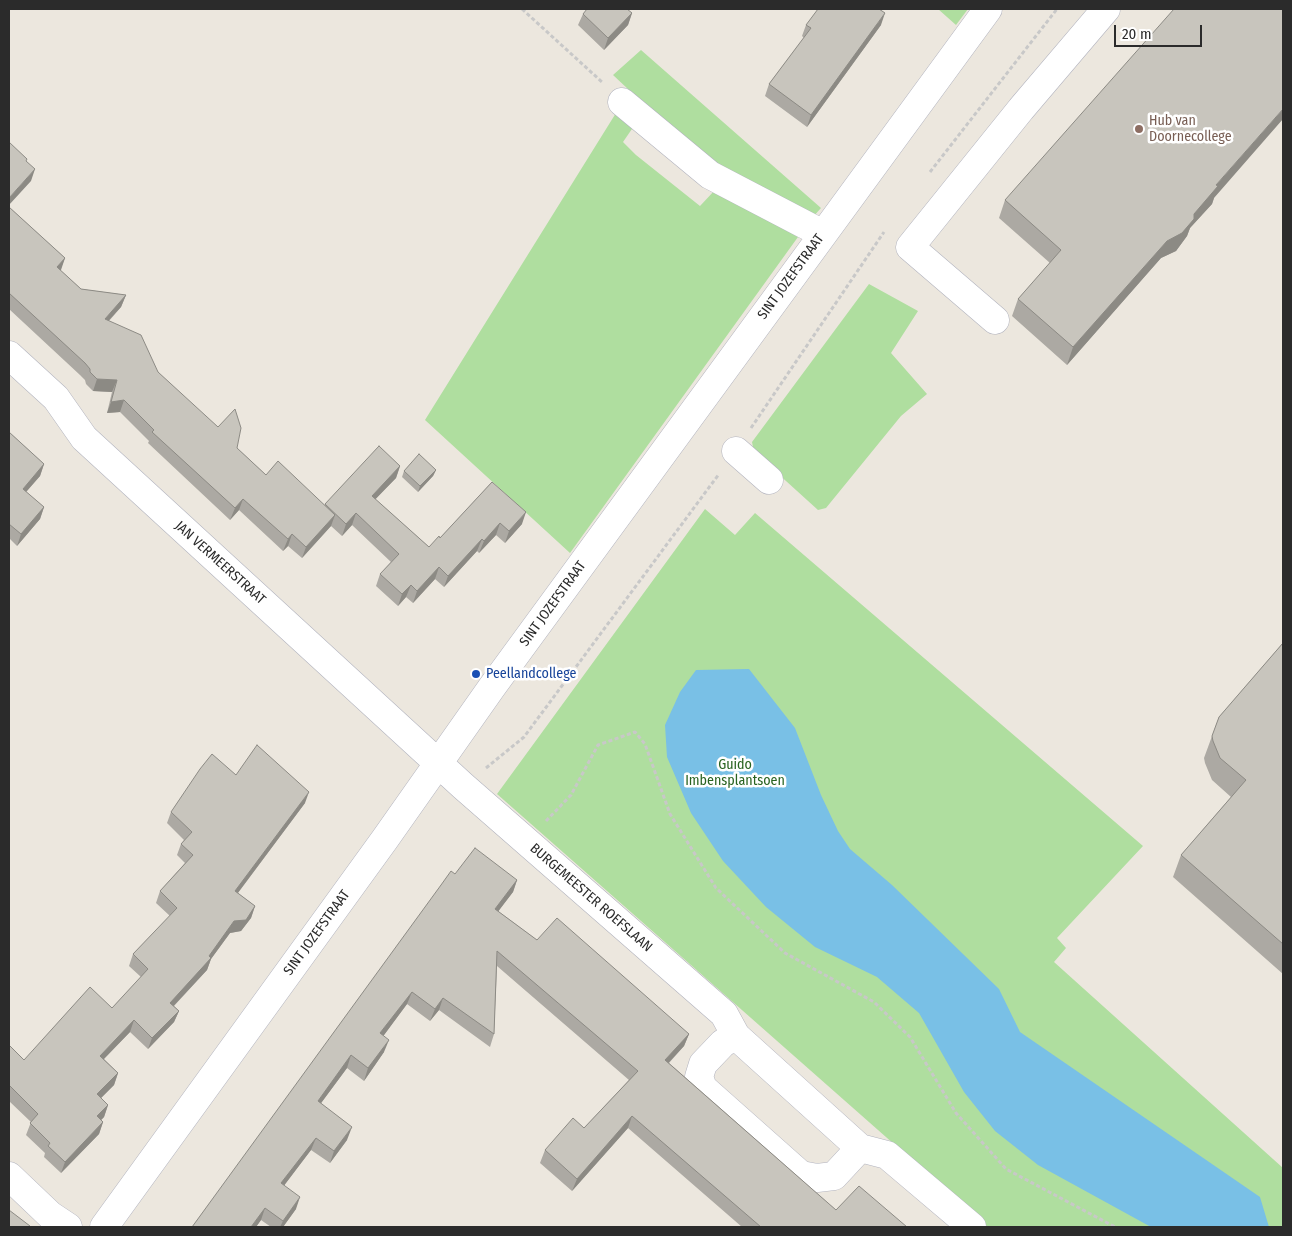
<!DOCTYPE html>
<html>
<head>
<meta charset="utf-8">
<style>
  body { margin:0 }
  #map { position:relative; width:1292px; height:1236px; overflow:hidden; background:#ece7de; font-family:"Fira Sans Condensed",sans-serif }
  canvas { display:block }
  .frame { position:absolute; inset:0; border:10px solid #2b2b2b; pointer-events:none }
  .scale { position:absolute; left:1114px; top:25px; width:88px; height:22px; box-sizing:border-box; border:2px solid #2b2b2b; border-top:0; padding-left:6px; font-size:15px; line-height:18px; white-space:nowrap; color:#2b2b2b; -webkit-text-stroke:4px #fff; paint-order:stroke }
</style>
</head>
<body>
<div id="map">
<canvas width="1292" height="1236"></canvas>
<div class="frame"></div>
<div class="scale">20 m</div>
</div>
<script>
const ctx = document.querySelector('canvas').getContext('2d');
ctx.lineJoin = 'round';
function fillPath(path, color) { ctx.fillStyle = color; ctx.fill(path, 'evenodd'); }
const toPath = rows => new Path2D(rows.map(r => 'M' + r).join(''));
function trace(path, color, width, dash) { ctx.strokeStyle = color; ctx.lineWidth = width; ctx.lineCap = dash ? 'butt' : 'round'; ctx.setLineDash(dash || []); ctx.stroke(path); }
function write(font, color, halo, rows, align = 'center') {
  ctx.font = font + ' "Fira Sans Condensed",sans-serif'; ctx.lineWidth = 5; ctx.setLineDash([]); ctx.textBaseline = 'middle'; ctx.strokeStyle = halo; ctx.fillStyle = color; for (const [text, x, y, turn = 0] of rows) {
    ctx.save(); ctx.translate(x, y); ctx.rotate((+turn || 0) * Math.PI / 180); ctx.textAlign = isNaN(turn) ? turn : align; if (halo) ctx.strokeText(text, 0, 0); ctx.fillText(text, 0, 0); ctx.restore();
  }
}
const green = toPath([
  [938,9,968,9,956,25],
  [641,50,821,208,812,218,719,170,626,95,629,90,613,75],
  [616,113,634,126,623,142,636,155,700,206,715,190,798,237,570,553,425,420],
  [869,284,918,311,891,353,927,394,901,416,826,508,818,510,754,452,752,442],
  [705,509,735,535,755,513,1143,846,1057,938,1066,948,1054,962,1283,1168,1283,1227,988,1227,497,794]
]);
const water = toPath([
  [749,669,795,728,821,795,838,831,850,849,892,885,999,989,1020,1032,1260,1197,1269,1227,1151,1227,1038,1165,995,1131,964,1092,919,1013,877,977,815,947,766,907,723,861,691,813,667,757,665,725,680,692,696,670]
]);
const path = toPath([
  [522,9,602,82],
  [930,172,1057,9],
  [751,428,884,232],
  [486,768,524,737,719,474],
  [546,821,571,795,598,745,635,732,645,744,670,814,716,888,785,953,874,1002,910,1037,956,1113,1006,1169,1115,1227]
]);
const minor = toPath([
  [622,102,710,175,823,234],
  [995,320,910,247,1021,109,1106,9],
  [9,355,56,398,84,438,463,786,724,1014,736,1036,860,1148,887,1155,972,1227],
  [736,451,769,480],
  [736,1036,723,1043,703,1064,699,1077,703,1088,801,1175,817,1178,834,1176,860,1148],
  [9,1176,50,1215,68,1227],
  [104,1227,385,839,492,687,988,9]
]);
const wall = toPath([
  [632,13,628,25,604,50,578,25,583,14],
  [806,25,881,25,807,127,765,96,769,84,804,38,802,36],
  [1214,198,1212,204,1190,228,1187,236,1176,251,1161,258,1067,365,1012,316,1018,299,1050,263,999,218,1005,200],
  [9,207,65,258,60,270,81,289,126,295,121,307,109,321,158,372,237,448,266,475,325,505,400,466,396,478,375,499,429,547,440,538,492,482,522,524,505,543,496,535,479,553,477,551,444,587,435,579,413,603,406,597,398,606,376,586,380,574,391,562,352,525,342,536,331,526,302,558,288,546,283,551,239,510,230,520,148,443,149,441,120,412,107,413,112,392,93,391,86,384,85,380,80,375,9,309],
  [9,432,44,464,40,476,26,492,44,507,40,519,17,546,9,538],
  [436,470,433,476,418,492,402,477,404,471],
  [1283,643,1283,974,1173,877,1181,855,1231,797,1212,780,1205,763,1204,758,1219,717],
  [236,775,305,803,238,893,255,906,251,918,241,931,230,933,211,959,207,970,174,1006,179,1011,174,1022,148,1049,130,1032,104,1059,118,1073,114,1085,101,1098,108,1105,104,1117,101,1120,103,1122,99,1134,61,1173,44,1157,45,1153,26,1135,31,1122,9,1101,9,1045,24,1060,112,1008,141,977,129,966,133,954,170,916,156,903,160,891,185,863,177,855,181,844,184,840,167,823,171,812],
  [455,874,517,880,513,892,498,911,537,940,689,1034,684,1046,669,1063,836,1210,907,1227,742,1227,628,1128,572,1191,540,1163,545,1150,584,1128,629,1080,497,966,494,1034,490,1047,439,1010,430,1021,407,1004,383,1036,384,1052,364,1081,347,1068,321,1103,347,1140,330,1163,311,1150,284,1185,296,1209,283,1227,271,1227,261,1220,256,1227,192,1227]
]);
const shadedWall = toPath([
  [632,13,628,25,604,50,608,38],
  [885,13,881,25,807,127,811,115],
  [1283,109,1283,119,1214,198,1212,204,1190,228,1187,236,1176,251,1161,258,1067,365,1073,347,1167,241,1194,214,1216,185],
  [35,169,31,181,9,205,9,198],
  [65,258,61,270,53,279,57,267],
  [126,295,121,307,100,330,105,319],
  [97,379,117,380,112,392,93,391],
  [124,400,120,412,107,413,111,402],
  [44,464,40,476,19,500,23,489],
  [400,466,396,478,367,508,372,496],
  [436,470,433,476,418,492,420,486],
  [243,499,239,510,230,520,235,508],
  [44,507,40,519,17,546,21,534],
  [526,512,522,524,505,543,509,531],
  [356,513,352,525,342,536,346,524],
  [335,515,331,526,302,558,306,547],
  [500,523,496,535,479,553,484,541],
  [292,534,288,546,283,551,288,539],
  [482,539,477,551,444,587,448,576],
  [439,567,435,579,413,603,417,591],
  [411,585,406,597,398,606,402,594],
  [309,792,305,803,231,902,235,891],
  [517,880,513,892,491,921,495,909],
  [255,906,251,918,241,931,230,933,211,959,207,970,166,1014,170,1003,209,956,234,921],
  [412,992,407,1004,376,1046,380,1033],
  [443,998,439,1010,430,1021,435,1009],
  [179,1011,174,1022,148,1049,152,1038],
  [134,1020,130,1032,96,1067,100,1056],
  [689,1034,684,1046,660,1072,665,1060],
  [389,1040,384,1052,364,1081,368,1068],
  [351,1055,347,1068,313,1114,318,1101],
  [118,1073,114,1085,93,1106,97,1094],
  [108,1105,104,1117,93,1128,97,1116],
  [632,1116,628,1128,572,1191,577,1179],
  [103,1122,99,1134,61,1173,65,1162],
  [352,1127,347,1140,330,1163,334,1151],
  [316,1138,311,1150,277,1195,281,1183],
  [300,1197,296,1209,283,1227,280,1227,283,1221],
  [265,1208,261,1220,256,1227,251,1227]
]);
const building = toPath([
  [587,9,627,9,632,13,608,38,583,14,587,9],
  [818,9,879,9,885,13,811,115,769,84,811,28,806,25,818,9],
  [1174,9,1283,9,1283,109,1216,185,1218,186,1194,214,1194,219,1182,233,1167,241,1073,347,1018,299,1061,250,1005,200,1174,9],
  [9,142,27,159,26,161,35,169,9,198,9,142],
  [9,207,65,258,57,267,81,289,126,295,105,319,141,335,158,372,218,427,235,409,241,428,237,448,266,475,278,461,335,515,306,547,292,534,288,539,243,499,235,508,152,432,154,430,124,400,111,402,117,380,97,379,90,372,90,369,85,363,9,293,9,207],
  [9,432,44,464,23,489,44,507,21,534,9,524,9,432],
  [379,446,400,466,372,496,429,547,439,536,440,538,492,482,526,512,509,531,500,523,484,541,482,539,448,576,439,567,417,591,411,585,402,594,380,574,399,554,356,513,346,524,325,504,379,446],
  [419,454,436,470,420,486,404,471,419,454],
  [1283,643,1283,944,1181,855,1246,780,1220,758,1213,741,1212,736,1219,717,1283,643],
  [257,745,309,792,235,891,255,906,246,920,234,921,209,956,211,958,170,1003,179,1011,152,1038,134,1020,100,1056,118,1073,97,1094,108,1105,97,1116,103,1122,65,1162,48,1146,50,1143,30,1123,38,1114,9,1085,9,1045,24,1060,90,987,112,1008,148,969,133,954,177,908,160,891,193,855,181,844,192,832,171,812,200,769,212,754,236,775,257,745],
  [475,848,517,880,495,909,537,940,557,918,689,1034,665,1060,836,1210,859,1186,907,1227,761,1227,632,1116,577,1179,545,1150,573,1118,584,1128,638,1071,497,951,494,1034,443,998,435,1009,412,992,380,1033,389,1040,368,1068,351,1055,318,1101,352,1127,334,1151,316,1138,281,1183,300,1197,283,1221,265,1208,251,1227,192,1227,441,885,451,871,455,874,475,848],
  [9,1210,30,1226,29,1227,9,1227,9,1210]
]);
const markers = [
  [1139,129,5,"#8d6e63"],
  [476,674,5,"#1a4fb4"]
];
const educationNames = [
  ["Hub van",1149,121],
  ["Doornecollege",1149,137]
];
const streetNames = [
  ["SINT JOZEFSTRAAT",791,277,-54],
  ["JAN VERMEERSTRAAT",220,563,42],
  ["SINT JOZEFSTRAAT",553,604,-54],
  ["BURGEMEESTER ROEFSLAAN",591,898,41],
  ["SINT JOZEFSTRAAT",317,933,-54]
];
const transitNames = [
  ["Peellandcollege",486,674]
];
const parkNames = [
  ["Guido",735,765],
  ["Imbensplantsoen",735,781]
];
fillPath(green, '#afde9f');
fillPath(water, '#79c0e6');
trace(minor, '#b2b3be', 29);
trace(path, '#c8c8c8', 3, [4, 2.5]);
trace(minor, '#fff', 28);
fillPath(wall, '#aca9a3');
fillPath(shadedWall, '#8c8a84');
fillPath(building, '#c8c5bd');
trace(building, '#8c8a84', 1);
for (const [x, y, r, color] of markers) { const dot = new Path2D(); dot.arc(x, y, r, 0, 2 * Math.PI); ctx.fillStyle = color; ctx.fill(dot); trace(dot, '#fff', 2); }
write('14px', '#785e54', '#fff', educationNames, 'left');
write('14px', '#2b2b2b', '#fff', streetNames);
write('14px', '#164399', '#fff', transitNames, 'left');
write('14px', '#286320', '#fff', parkNames);
</script>
</body>
</html>
